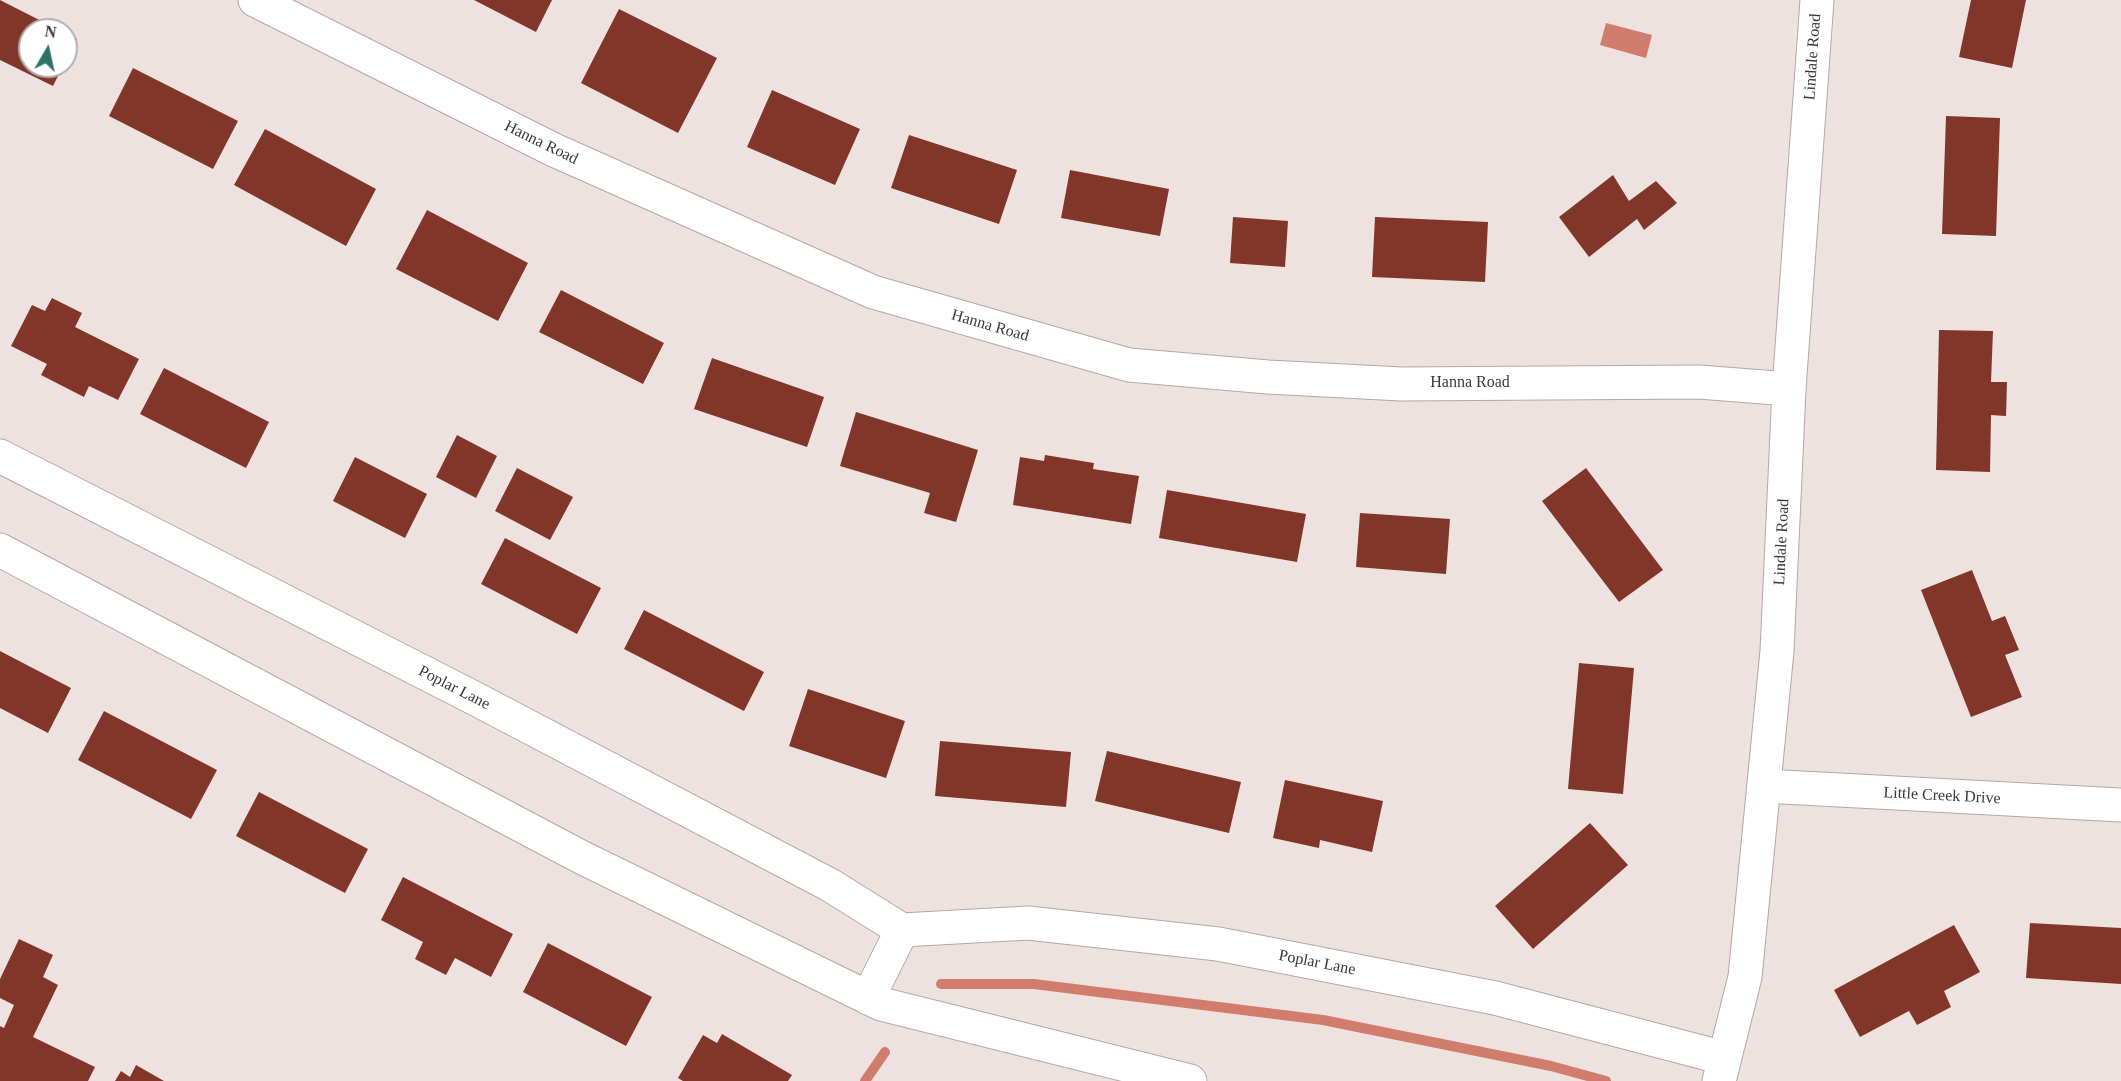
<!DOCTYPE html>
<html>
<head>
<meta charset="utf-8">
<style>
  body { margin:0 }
  #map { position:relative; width:2121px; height:1081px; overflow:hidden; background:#eee2e0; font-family:Georgia,serif }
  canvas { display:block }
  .north { position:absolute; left:18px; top:18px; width:60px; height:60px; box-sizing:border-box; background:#fff; border:2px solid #b1afaf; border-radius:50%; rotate:9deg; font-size:16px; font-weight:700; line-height:24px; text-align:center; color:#3b3736 }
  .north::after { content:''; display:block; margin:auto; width:21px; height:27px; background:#2d7368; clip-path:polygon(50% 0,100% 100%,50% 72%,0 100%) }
</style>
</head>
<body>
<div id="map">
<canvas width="2121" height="1081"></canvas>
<div class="north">N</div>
</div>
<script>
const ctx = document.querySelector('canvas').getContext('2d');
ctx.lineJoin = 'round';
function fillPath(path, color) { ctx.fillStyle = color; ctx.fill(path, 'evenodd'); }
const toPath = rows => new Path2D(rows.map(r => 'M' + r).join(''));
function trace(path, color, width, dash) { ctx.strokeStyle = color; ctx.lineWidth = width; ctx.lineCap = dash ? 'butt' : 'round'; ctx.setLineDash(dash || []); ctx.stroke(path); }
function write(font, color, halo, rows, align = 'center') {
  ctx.font = font + ' Georgia,serif'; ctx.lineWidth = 6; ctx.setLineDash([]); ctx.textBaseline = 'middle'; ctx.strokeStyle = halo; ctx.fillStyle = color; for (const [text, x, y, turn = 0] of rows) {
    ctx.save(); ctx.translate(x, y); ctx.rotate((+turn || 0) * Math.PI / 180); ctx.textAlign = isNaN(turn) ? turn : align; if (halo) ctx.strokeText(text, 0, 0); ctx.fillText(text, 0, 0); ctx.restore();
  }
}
const water = toPath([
  [1606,23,1652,35,1646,58,1600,45]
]);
const stream = toPath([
  [941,984,1034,984,1323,1020,1551,1066,1606,1081],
  [865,1081,885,1052]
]);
const building = toPath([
  [0,0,59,30,30,30,30,66,63,66,53,86,0,60],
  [474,0,552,0,536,32],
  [1971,0,2026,0,2012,68,1959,57],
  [619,9,717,58,678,133,581,83],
  [66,33,77,39,66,60],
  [133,68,238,121,213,169,109,116],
  [772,90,860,129,835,185,747,147],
  [1946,116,2000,118,1996,236,1942,234],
  [265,129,376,189,346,246,234,185],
  [909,135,1017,170,999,224,891,188],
  [1070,170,1169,189,1160,236,1061,218],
  [1613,175,1629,201,1656,181,1677,203,1644,230,1637,219,1589,257,1559,217],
  [427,210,528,263,498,321,396,269],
  [1233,217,1288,221,1285,267,1230,263],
  [1375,217,1488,222,1485,282,1372,277],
  [561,290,664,343,643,384,539,332],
  [52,298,82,313,75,327,139,359,118,400,89,386,84,397,41,375,47,364,11,346,32,305,45,311],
  [1939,330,1993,331,1991,382,2007,382,2006,416,1991,415,1990,472,1936,470],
  [712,358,824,397,807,447,694,409],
  [164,368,269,422,246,468,140,414],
  [856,412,978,450,956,522,924,513,930,493,840,466],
  [457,435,497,456,476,498,436,477],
  [1045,455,1094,463,1093,469,1139,476,1131,524,1013,505,1020,457,1044,461],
  [355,457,427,494,405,538,333,501],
  [517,468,573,497,550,540,495,511],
  [1586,468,1663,570,1619,602,1542,501],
  [1167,490,1306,514,1297,562,1159,538],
  [1360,513,1450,519,1446,574,1356,567],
  [505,538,601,588,577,634,481,584],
  [1972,570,1992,621,2005,616,2019,650,2005,655,2022,697,1971,717,1921,590],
  [644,610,764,672,744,711,624,649],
  [0,651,71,688,48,733,0,708],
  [1579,663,1634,668,1623,794,1568,789],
  [808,689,905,721,886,778,789,746],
  [104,711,217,770,191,819,78,760],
  [940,741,1071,752,1066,807,935,796],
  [1107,751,1241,782,1229,833,1095,801],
  [1285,780,1383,801,1372,852,1320,840,1319,848,1273,838],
  [259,792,368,849,345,893,236,836],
  [1590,823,1628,865,1533,949,1495,906],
  [403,877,513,934,491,977,455,958,446,975,415,959,423,942,381,920],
  [2030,923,2121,928,2121,984,2026,978],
  [1954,925,1980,972,1944,991,1951,1007,1917,1025,1909,1011,1860,1037,1834,990],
  [19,939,53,955,43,977,58,985,33,1037,95,1067,88,1081,0,1081,0,1026,4,1028,14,1005,0,998,0,979],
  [548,943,652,997,626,1046,523,992],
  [722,1034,792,1075,788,1081,683,1081,678,1078,703,1035,717,1043],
  [136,1065,164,1081,115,1081,121,1071,130,1077]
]);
const minor = toPath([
  [255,0,554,150,873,292,1129,365,1268,377,1401,384,1699,382,1789,389],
  [0,456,474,698,830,885,902,930,1028,923,1218,944,1495,998,1724,1058],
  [0,550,581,857,881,1004,1190,1081],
  [1764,786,2121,805],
  [868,998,902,930]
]);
const tertiary = toPath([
  [1719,1081,1745,977,1777,651,1789,389,1817,0]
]);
const streetNames = [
  ["Lindale Road",1813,57,-86],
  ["Hanna Road",541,143,26],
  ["Hanna Road",990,326,16],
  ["Hanna Road",1470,383],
  ["Lindale Road",1782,542,-87],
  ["Poplar Lane",454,688,27],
  ["Little Creek Drive",1942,796,3],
  ["Poplar Lane",1317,963,11]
];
fillPath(water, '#d17d6d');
trace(stream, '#d17d6d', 10);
fillPath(building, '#823629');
trace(minor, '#b3a8a6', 35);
trace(tertiary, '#b3a8a6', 35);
trace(minor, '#fff', 33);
trace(tertiary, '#fff', 33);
write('16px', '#3b3736', '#fff', streetNames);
</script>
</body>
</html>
